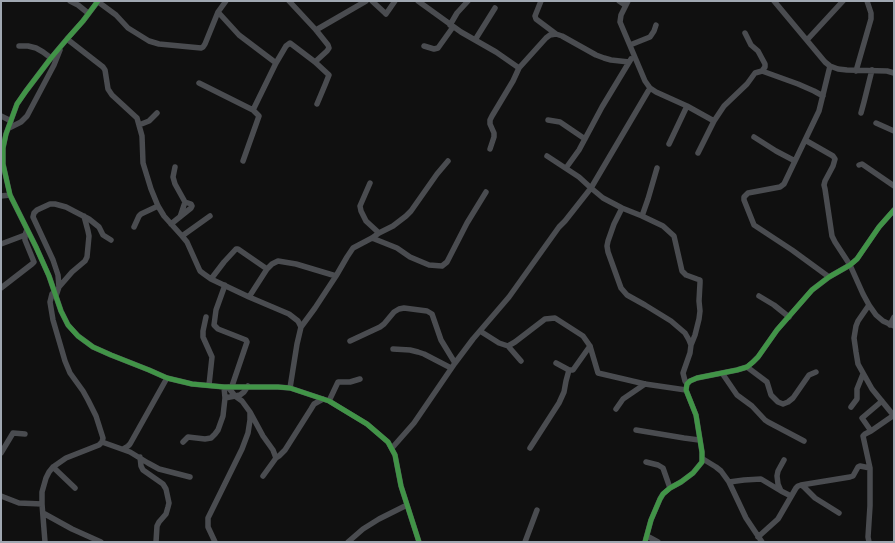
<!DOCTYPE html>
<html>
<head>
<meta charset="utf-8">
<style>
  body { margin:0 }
  #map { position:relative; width:895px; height:543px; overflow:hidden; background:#101010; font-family:Lato,sans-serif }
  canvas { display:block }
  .frame { position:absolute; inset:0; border:2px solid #a0a7b1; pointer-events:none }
</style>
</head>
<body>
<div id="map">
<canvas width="895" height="543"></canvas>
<div class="frame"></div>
</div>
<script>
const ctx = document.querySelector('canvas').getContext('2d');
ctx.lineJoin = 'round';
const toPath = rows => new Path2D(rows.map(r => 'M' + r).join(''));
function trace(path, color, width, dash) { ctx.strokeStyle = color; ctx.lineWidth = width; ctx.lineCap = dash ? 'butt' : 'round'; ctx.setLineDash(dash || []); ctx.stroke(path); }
const minor = toPath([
  [70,1,78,5,88,13],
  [97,1,116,15,128,28,149,41,159,44,201,48,203,47,205,44,218,12,226,1],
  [98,1,83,21,67,39,51,58,26,91,17,104,6,134,3,148,3,164,10,195,36,247,49,276,61,311,68,325,78,336,93,347,111,355,149,370,167,378,192,384,224,387,278,387,290,388,329,401,367,424,388,442,395,455,401,486,419,542],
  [289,1,316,30,328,45,329,48,327,51,315,62],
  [372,1,385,13,386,14,395,1],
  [418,1,461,32,496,52,519,68],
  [541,1,535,16,536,19,556,34],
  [619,1,625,5],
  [628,1,621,15,620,22,645,81,650,88,656,92,687,106,714,121],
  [774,1,825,62,830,66,838,69,847,70,887,71,894,73],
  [218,12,239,35,276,63],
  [450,25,457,13,468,1],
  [316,30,366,1],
  [745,33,751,45,758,51,765,64,765,67,762,71],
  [67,39,103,67,105,70,108,89,112,95,137,118,142,136,143,163,151,189,158,206,164,216,182,236,187,242,200,271,204,274,211,279,249,297,289,314,298,321,301,327,297,344,290,388],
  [475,40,495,8],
  [807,40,843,1],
  [630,45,650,37,654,31,656,25],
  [19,46,28,46,36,48,43,52,51,58],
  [424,46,434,49,438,48,453,27],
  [856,71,871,19,871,13,867,1],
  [199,83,253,110,259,116,243,161],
  [253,110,276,63,286,46,290,43,315,62,329,75,325,85,317,104],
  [861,113,864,102,872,70],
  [1,116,11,121],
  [548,120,560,122,585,139],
  [876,123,894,131],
  [139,125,149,121,157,113],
  [9,128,21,122,27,116,54,65,60,50],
  [754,137,776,151,795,161],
  [805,140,833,156,835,159,833,166,825,181,824,185,825,189,832,236,835,242,850,265],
  [669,144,687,106],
  [490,149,494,137,494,133,490,124,490,120,492,116,513,81,519,68,546,38,550,35,556,34,562,36,596,55,604,58,611,60,629,62],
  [698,153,714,121,724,106,747,84,755,73,762,71,798,84,814,91,823,96],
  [547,156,579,177,591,188,603,198,622,208,642,216,663,226,674,236,682,271,686,275,697,279,700,280,700,283,699,301,700,311,699,319,695,335,691,345],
  [859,165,862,164,894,186],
  [566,168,579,150,602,107,631,59],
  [370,183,360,206,361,211,366,221,379,233],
  [1,196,10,195],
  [622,208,614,224,608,241,607,246,608,252,621,288,627,295,645,305,671,321,685,333,689,340,691,345,690,353,683,373,685,381,687,384],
  [642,216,648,199,657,168],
  [180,217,185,202],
  [171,224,191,208,192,206,191,204,185,202,175,184,173,177,175,167],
  [134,227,139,216,141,214,158,206],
  [182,236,210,216],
  [372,238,397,248,410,257,429,265,442,266,447,262,467,223,486,192],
  [1,244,25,235],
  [850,265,863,294,869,305,876,315,883,321,894,326],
  [829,277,792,250,754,225,744,200,744,197,748,193,780,187,784,184,795,161,819,111,830,66],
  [211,279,224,262,236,249,238,249,267,269],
  [225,285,216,310,214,325,218,329,246,340,247,342,232,386],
  [59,287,72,272,85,261,87,257,89,236,88,231,84,216],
  [1,288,32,264,34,262,25,240,25,235,27,229],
  [56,296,59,287,58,275,53,260,33,217,34,213,37,210,50,204,55,204,66,207,89,219,99,227,103,235,111,240],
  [759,296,774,305,789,317],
  [249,297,267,269,272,264,278,261,296,264,336,276],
  [869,305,858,321,856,326,854,338,856,352,858,364,872,389,894,416],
  [206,317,203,331,203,337,212,357,209,385],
  [890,325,894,317],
  [301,327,315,308,336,276,347,257,353,248,372,238,379,233,393,226,406,216,411,211,437,174,448,161],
  [480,331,499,343,508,346,515,342,545,319,555,318,583,336,590,346,598,373,645,384,686,390],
  [350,341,380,327,384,324,394,312,399,309,404,308,427,311,432,314,441,340,455,363],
  [508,346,521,361],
  [393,349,410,350,418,352,424,354,451,368],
  [556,363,569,370,573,370,590,346],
  [747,367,767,382,771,395,778,402,783,404,788,402,793,398,809,375,816,372],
  [722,373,737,395,752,406,765,420,768,422,804,441],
  [228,387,235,396,240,395,244,392,248,386],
  [329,401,338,382,350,382,360,379],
  [851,407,857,399,857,389,863,374],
  [616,409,623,399,645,384],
  [250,412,263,436,273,450,276,458,263,476],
  [636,430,684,438,699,440],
  [871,431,862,418,882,401],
  [102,442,130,452,148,463,159,469,190,477],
  [183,442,188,437,205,439,211,438,215,434,218,430,223,416,225,398],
  [392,448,414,423,455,363,473,339,509,297,559,227,565,221,591,188,650,88],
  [530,448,559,403,564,392,566,381,569,370],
  [123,449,128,446,130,444,167,378],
  [1,453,13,433,25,434],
  [140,457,141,466,143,470,163,484,166,489,169,503,168,507,166,514,159,522,157,526,156,542],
  [276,458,279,456,285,450,311,409,314,404,323,399],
  [703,459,716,467,721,471,729,482,746,518,762,542],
  [784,460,778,471,777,476,778,484,781,491,791,496],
  [646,462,658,465,663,468,670,488],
  [53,467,75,488],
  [729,482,744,480,761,479,781,491],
  [801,485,850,477,853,476,858,467,860,466,870,468],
  [1,496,19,503,42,504],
  [43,513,72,529,101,542],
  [647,536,658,542],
  [758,537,778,519,796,488,798,486,801,485,804,487,815,498,839,513],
  [45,542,42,504,42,492,46,478,49,472,53,467,66,458,99,445,102,442,103,438,96,416,88,400,83,391,70,373,65,361,53,320,50,302,52,294,54,292],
  [215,542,208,527,208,518,242,449,248,433,250,420,250,412,242,401,235,396,225,398,224,387],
  [348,542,363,529,379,519,407,505],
  [525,542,537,510],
  [645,542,651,520,660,499,663,494,670,488,681,482,693,473,702,462,702,452,696,415,686,390,687,384,690,381,697,378,737,370,747,367,753,362,758,357,777,330,812,290,829,277,850,265,857,259,879,227,894,210],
  [869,542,868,537,870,506,870,468,863,436,865,434,871,431,894,415]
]);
const cycleway = toPath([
  [98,1,83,21,67,39,51,58,26,91,17,104,6,134,3,148,3,164,10,195,36,247,49,276,61,311,68,325,78,336,93,347,111,355,149,370,167,378,192,384,224,387,278,387,290,388,329,401,367,424,388,442,395,455,401,486,419,542],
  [645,542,651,520,660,499,663,494,670,488,681,482,693,473,702,462,702,452,696,415,686,390,687,384,690,381,697,378,737,370,747,367,753,362,758,357,777,330,812,290,829,277,850,265,857,259,879,227,894,210]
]);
trace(minor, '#4a4c50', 5.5);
trace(cycleway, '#419447', 5);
</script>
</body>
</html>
